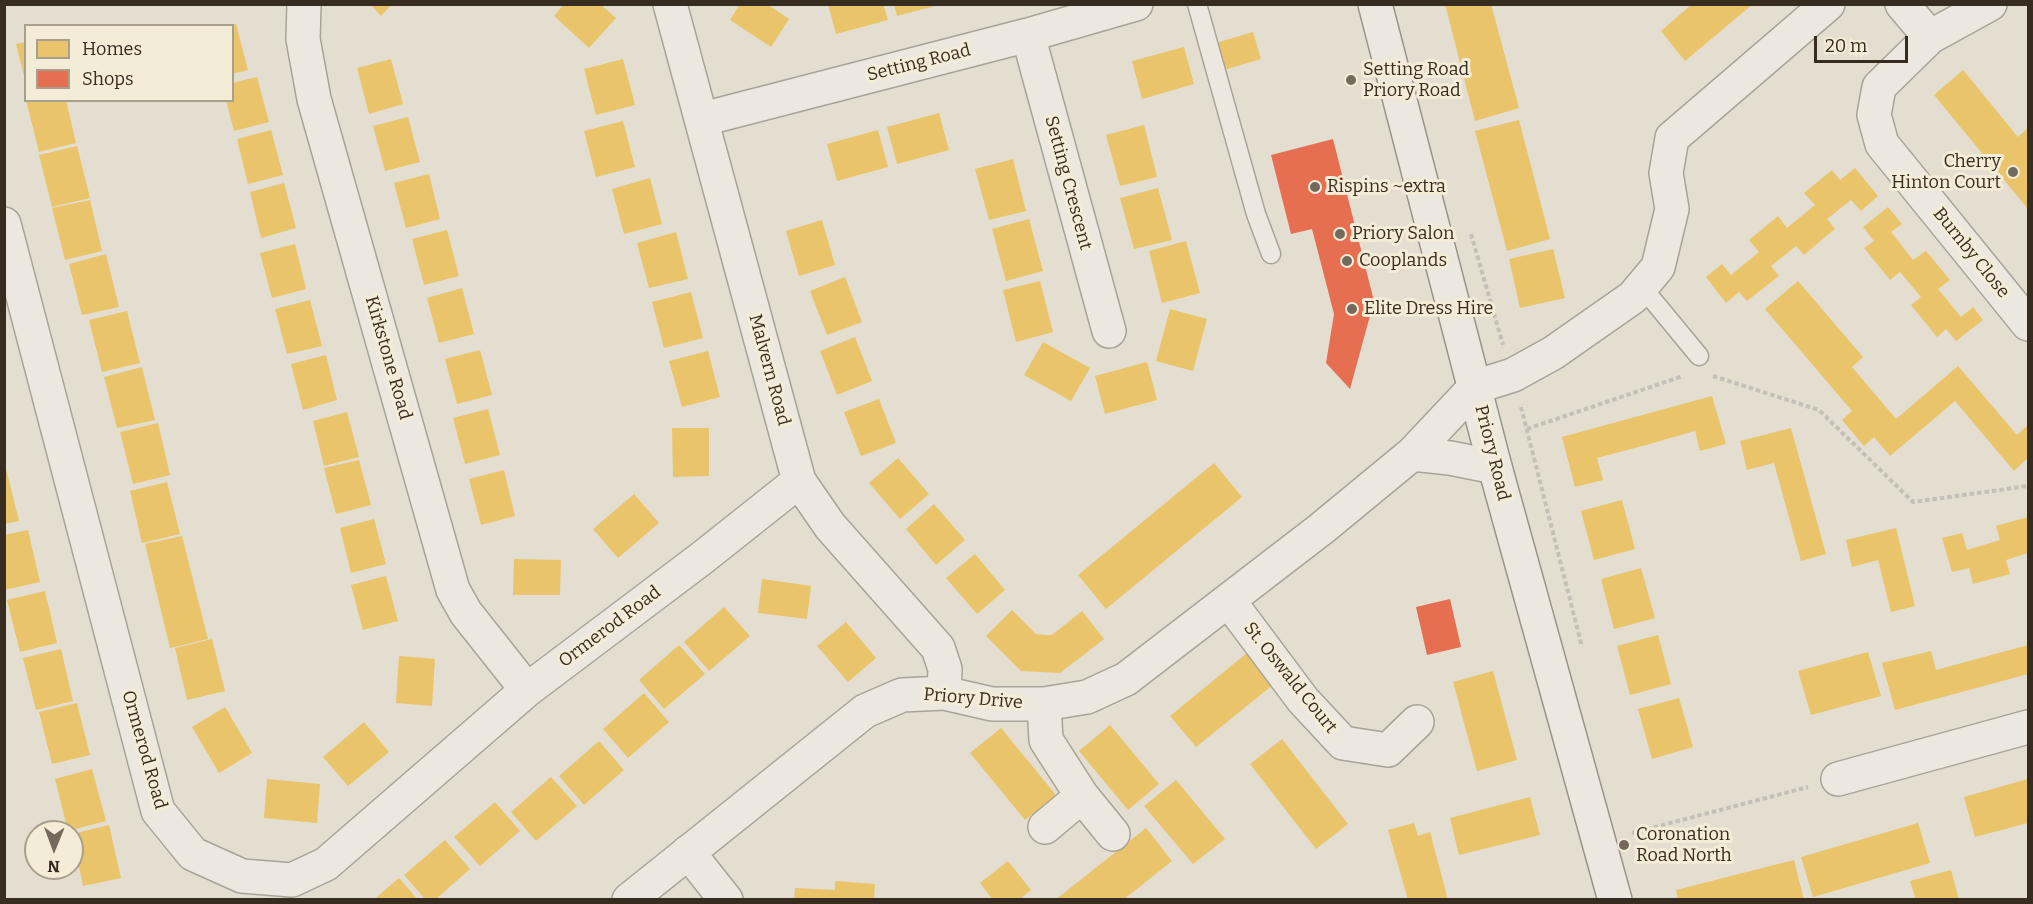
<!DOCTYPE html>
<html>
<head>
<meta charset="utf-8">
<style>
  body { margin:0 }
  #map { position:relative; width:2033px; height:904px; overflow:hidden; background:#e3decf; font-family:Bitter,serif }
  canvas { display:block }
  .frame { position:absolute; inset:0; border:6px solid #372c20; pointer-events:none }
  .legend { position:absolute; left:24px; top:24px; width:210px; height:78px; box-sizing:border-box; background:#f3ecd6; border:2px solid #a89f8d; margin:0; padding:8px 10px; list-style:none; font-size:18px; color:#372c20 }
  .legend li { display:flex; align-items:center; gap:12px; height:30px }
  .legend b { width:30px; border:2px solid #a89f8d }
  .north { position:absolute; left:24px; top:820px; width:60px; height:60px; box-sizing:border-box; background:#f3ecd6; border:2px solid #a89f8d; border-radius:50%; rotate:181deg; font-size:16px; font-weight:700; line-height:24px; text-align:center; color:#372c20 }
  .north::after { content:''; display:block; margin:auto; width:21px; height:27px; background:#736a5d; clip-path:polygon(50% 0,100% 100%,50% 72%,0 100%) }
  .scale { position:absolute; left:1814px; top:36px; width:94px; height:27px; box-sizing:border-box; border:3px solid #372c20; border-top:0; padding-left:8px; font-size:18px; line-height:21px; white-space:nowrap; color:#372c20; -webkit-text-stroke:4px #f3ecd6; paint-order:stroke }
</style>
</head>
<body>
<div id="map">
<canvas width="2033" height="904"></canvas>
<div class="frame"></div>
<ul class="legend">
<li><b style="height:16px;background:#e9c46a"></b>Homes</li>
<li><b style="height:16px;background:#e76f51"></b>Shops</li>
</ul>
<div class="north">N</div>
<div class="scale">20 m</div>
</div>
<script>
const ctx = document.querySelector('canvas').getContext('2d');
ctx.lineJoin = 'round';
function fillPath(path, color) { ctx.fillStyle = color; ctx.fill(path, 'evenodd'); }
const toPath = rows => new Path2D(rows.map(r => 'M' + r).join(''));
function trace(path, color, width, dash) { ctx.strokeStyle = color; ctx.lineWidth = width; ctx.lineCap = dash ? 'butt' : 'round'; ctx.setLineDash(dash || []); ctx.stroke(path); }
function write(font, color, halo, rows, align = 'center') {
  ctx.font = font + ' Bitter,serif'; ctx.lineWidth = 6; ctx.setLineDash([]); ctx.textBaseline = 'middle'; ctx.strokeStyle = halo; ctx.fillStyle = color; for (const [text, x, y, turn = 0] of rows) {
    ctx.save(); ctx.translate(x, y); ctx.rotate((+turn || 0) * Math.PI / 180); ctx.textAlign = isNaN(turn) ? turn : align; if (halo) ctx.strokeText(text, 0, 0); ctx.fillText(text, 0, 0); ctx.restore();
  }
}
const homes = toPath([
  [370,4,392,4,381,16],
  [564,4,600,4,616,18,589,48,554,16],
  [740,4,767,4,789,19,771,47,730,20],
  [828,4,883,4,888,20,836,34],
  [894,4,939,4,939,5,897,16],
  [1445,4,1491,4,1519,108,1475,121],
  [1692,4,1753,4,1685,61,1661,31],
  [236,24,248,70,232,74,232,25],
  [1253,32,1261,59,1224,70,1216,43],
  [26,42,26,80,25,80,16,44],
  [1184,47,1194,84,1142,99,1132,61],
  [391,59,403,104,369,114,357,68],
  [623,59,635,105,596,115,584,69],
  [1963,70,2018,137,2028,128,2028,209,1934,95],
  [257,77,269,122,234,131,226,100,232,100,232,83],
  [26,100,66,100,76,143,39,152],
  [939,113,949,150,897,164,887,127],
  [408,117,420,162,385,171,373,126],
  [1519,120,1550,239,1507,251,1475,131],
  [623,121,635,167,596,177,584,131],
  [1144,125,1157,177,1120,186,1106,135],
  [271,130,283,175,248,184,237,139],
  [878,130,888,167,837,181,827,144],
  [77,146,90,198,52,207,39,155],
  [1013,159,1026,211,989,220,975,169],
  [1855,168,1878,196,1861,211,1851,200,1827,219,1835,229,1819,242,1804,255,1796,246,1771,266,1779,276,1747,301,1739,292,1726,303,1706,277,1722,264,1731,275,1759,252,1749,240,1778,216,1787,228,1815,205,1804,193,1832,170,1840,180],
  [429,174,440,219,406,228,394,183],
  [650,178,662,224,624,234,612,189],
  [284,183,296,228,261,238,250,192],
  [1158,188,1172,240,1134,249,1120,198],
  [90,200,102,251,65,260,52,208],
  [1888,207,1902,224,1891,232,1913,260,1926,251,1936,263,1950,280,1938,289,1961,317,1973,307,1983,320,1956,341,1946,329,1937,337,1911,305,1921,297,1900,272,1890,280,1864,248,1874,241,1863,227],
  [1029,219,1043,271,1006,281,992,229],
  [822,220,835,265,799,276,786,231],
  [447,230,459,276,424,285,412,239],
  [676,232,688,279,649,288,637,243],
  [1186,241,1200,293,1162,303,1149,251],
  [295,244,306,289,272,298,260,253],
  [1553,249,1565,298,1520,308,1509,259],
  [106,254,119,307,82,315,69,264],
  [845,277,862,322,827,335,810,291],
  [1040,281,1053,332,1016,342,1003,290],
  [1798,281,1863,357,1852,367,1896,419,1958,366,2017,435,2028,425,2028,458,2014,471,1955,401,1890,456,1874,437,1864,446,1842,420,1852,411,1765,309],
  [462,288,474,334,439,343,427,298],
  [691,292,703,338,664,348,652,302],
  [310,300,322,346,287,354,275,309],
  [1170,309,1207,319,1193,371,1156,361],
  [127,311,140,363,102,372,89,320],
  [855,337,872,381,837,395,820,351],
  [1043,342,1090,368,1071,401,1024,375],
  [480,350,492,395,457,404,445,359],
  [708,351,720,397,682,407,669,361],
  [326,355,337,400,303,410,291,364],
  [1147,362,1157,400,1105,414,1095,376],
  [142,367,155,420,117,428,104,377],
  [1712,396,1726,444,1700,451,1695,431,1646,445,1597,458,1603,480,1575,487,1562,437],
  [879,399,896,443,861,456,844,412],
  [488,409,500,455,465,464,453,418],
  [347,412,359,457,324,466,313,421],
  [158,423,170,475,133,484,120,432],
  [672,428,709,428,709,476,673,477],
  [1791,428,1826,554,1801,561,1774,463,1747,470,1740,441],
  [898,458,929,494,900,519,869,483],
  [359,460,371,505,336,514,324,468],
  [1214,463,1242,497,1106,609,1078,575],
  [5,465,19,521,4,524,4,466],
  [504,470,515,516,481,525,469,479],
  [167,482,180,534,142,543,130,491],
  [634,494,659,523,618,558,593,529],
  [1622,500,1635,549,1594,560,1581,511],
  [934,504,965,540,936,565,906,529],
  [2028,517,2028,553,2006,560,2010,574,1973,584,1969,568,1952,572,1942,538,1962,533,1967,550,2000,540,1996,526],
  [374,519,386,564,351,573,340,528],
  [1896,528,1915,606,1891,612,1878,560,1852,567,1846,540],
  [28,530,40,582,4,590,4,535],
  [182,536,208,639,170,648,145,544],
  [975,554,1005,590,977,614,946,578],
  [514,559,561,560,560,595,513,595],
  [1641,568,1655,618,1614,629,1601,579],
  [386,576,398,621,363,630,351,585],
  [762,579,811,586,807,619,758,613],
  [45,591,57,643,20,652,7,600],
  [724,607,750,636,709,671,684,642],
  [1012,610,1036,634,1044,635,1052,635,1082,611,1104,639,1060,673,1021,671,986,636],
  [846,622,876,658,848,682,817,646],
  [1658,635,1671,684,1630,695,1617,646],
  [212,639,225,691,187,700,175,648],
  [679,645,705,674,664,709,639,680],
  [2028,645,2028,674,1895,710,1882,663,1931,651,1936,670],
  [1253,648,1279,680,1196,747,1170,716],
  [61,649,73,701,36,710,23,658],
  [1868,652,1881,696,1811,715,1798,671],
  [399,656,435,659,432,706,396,703],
  [1493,671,1517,760,1477,771,1453,682],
  [644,693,669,722,628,758,603,729],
  [1679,698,1693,747,1652,759,1638,709],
  [77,703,90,755,52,764,39,712],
  [225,707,252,753,219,773,192,727],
  [364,722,389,752,348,786,323,757],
  [1110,725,1159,784,1128,810,1079,751],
  [1001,728,1056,795,1025,820,970,753],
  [1282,739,1348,824,1316,849,1250,764],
  [599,741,624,770,584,805,559,776],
  [92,769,106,821,68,831,55,779],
  [551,777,577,806,536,841,511,812],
  [267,779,320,784,317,823,264,818],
  [2028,779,2028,823,1975,837,1964,797],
  [1176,780,1225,839,1193,864,1144,806],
  [1530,797,1540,835,1459,855,1450,818],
  [495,802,520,831,480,866,454,837],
  [1414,823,1418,836,1430,832,1448,900,1408,900,1388,830],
  [1918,823,1930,863,1813,897,1801,857],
  [109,825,121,878,83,886,72,834],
  [1146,828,1172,861,1123,900,1055,900],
  [445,840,470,869,435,900,426,900,404,875],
  [1794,860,1804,900,1678,900,1676,890],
  [1008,861,1031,890,1019,900,993,900,980,883],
  [1951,870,1959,900,1916,900,1910,881],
  [399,878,418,900,374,900,379,895],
  [835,881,875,884,874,900,794,900,795,888,835,890]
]);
const shops = toPath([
  [1333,139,1374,301,1350,389,1326,363,1334,314,1312,229,1291,234,1271,155],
  [1450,599,1461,647,1427,655,1416,607]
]);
const path = toPath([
  [1471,234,1503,345],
  [1713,376,1819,410,1913,502,2028,486],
  [1521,407,1582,647],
  [1527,429,1683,376],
  [1632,833,1808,787]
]);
const lane = toPath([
  [1197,4,1256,214,1271,254],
  [1642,287,1699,356]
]);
const street = toPath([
  [304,4,303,39,314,99,453,590,466,613,527,690],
  [670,4,799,481,830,526,938,648,945,669,944,693],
  [1902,4,1930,37],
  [1990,4,1930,37,1879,87,1874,115,1882,144,2028,324],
  [1028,35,1109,331],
  [703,119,1028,35,1136,4],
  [4,224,158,811,193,854,242,876,292,880,326,864,527,690,702,558,799,481],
  [1412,454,1450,458,1495,467],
  [1229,601,1303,700,1343,743,1388,750,1417,722],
  [1044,704,1046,740,1082,796,1113,834],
  [1838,779,2028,727],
  [1045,827,1082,796],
  [688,852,726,900],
  [629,900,865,711,902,695,944,693,992,704,1044,704,1087,697,1126,679,1321,529,1412,454,1475,387,1513,375,1553,353,1633,297,1658,267,1672,209,1666,173,1672,138,1828,4]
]);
const secondary = toPath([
  [1375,4,1495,467,1615,900]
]);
const markers = [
  [1351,80,6,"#736a5d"],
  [2013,172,6,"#736a5d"],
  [1315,187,6,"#736a5d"],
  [1340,234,6,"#736a5d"],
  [1347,261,6,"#736a5d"],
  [1352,309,6,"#736a5d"],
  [1624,845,6,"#736a5d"]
];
const streetNames = [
  ["Setting Road",919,63,-14],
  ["Setting Crescent",1068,183,75],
  ["Burnby Close",1971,253,51],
  ["Kirkstone Road",388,358,74],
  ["Malvern Road",769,370,75],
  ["Priory Road",1492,453,76],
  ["Ormerod Road",610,627,-37],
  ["St. Oswald Court",1290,678,51],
  ["Priory Drive",973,699,5],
  ["Ormerod Road",144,750,74]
];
const poiNames = [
  ["Setting Road",1363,70],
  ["Priory Road",1363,91],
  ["Cherry",2001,162,"right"],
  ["Hinton Court",2001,183,"right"],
  ["Rispins ~extra",1327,187],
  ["Priory Salon",1352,234],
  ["Cooplands",1359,261],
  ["Elite Dress Hire",1364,309],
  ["Coronation",1636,835],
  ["Road North",1636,856]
];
fillPath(homes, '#e9c46a');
fillPath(shops, '#e76f51');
trace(lane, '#a8a398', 21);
trace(street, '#a8a398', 36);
trace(secondary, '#989388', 36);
trace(path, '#c4bfb7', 4, [4.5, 3]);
trace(lane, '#ece8e0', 18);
trace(street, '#ece8e0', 33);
trace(secondary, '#ece8e0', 33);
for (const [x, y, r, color] of markers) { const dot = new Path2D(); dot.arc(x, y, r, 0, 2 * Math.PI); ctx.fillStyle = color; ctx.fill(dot); trace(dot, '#f3ecd6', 2); }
write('18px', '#372c20', '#f3ecd6', streetNames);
write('18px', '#372c20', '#f3ecd6', poiNames, 'left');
</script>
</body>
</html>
